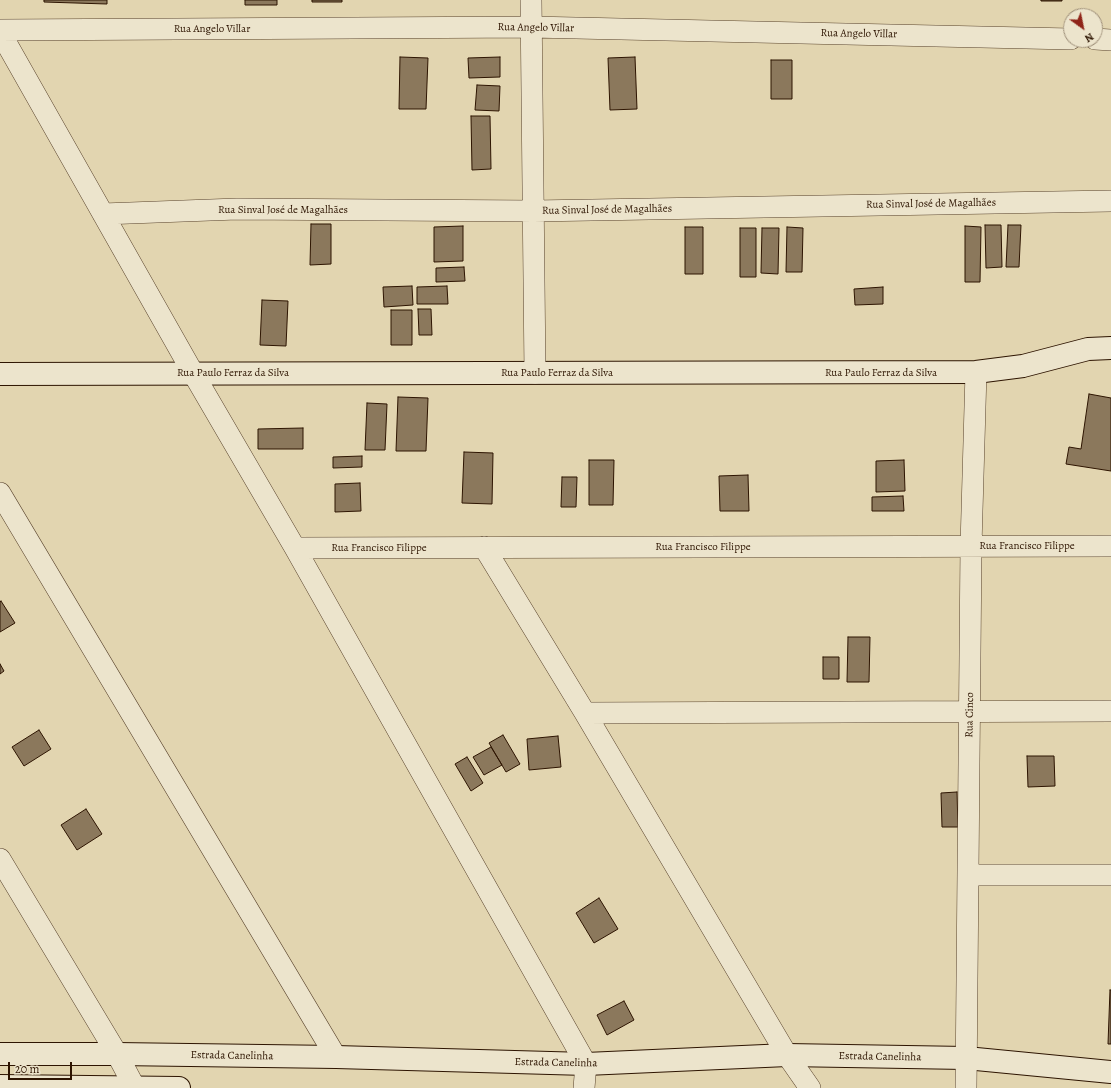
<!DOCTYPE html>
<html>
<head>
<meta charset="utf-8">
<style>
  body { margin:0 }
  #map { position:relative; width:1111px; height:1088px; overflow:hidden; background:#e2d5b0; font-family:Alegreya,serif }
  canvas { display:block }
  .north { position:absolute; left:1063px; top:8px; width:40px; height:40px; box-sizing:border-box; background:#ece4cc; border:1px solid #a0917b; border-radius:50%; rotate:147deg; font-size:11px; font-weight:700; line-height:16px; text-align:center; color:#2d1401 }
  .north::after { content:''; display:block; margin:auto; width:14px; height:18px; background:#8f2418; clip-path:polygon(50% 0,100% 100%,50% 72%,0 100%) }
  .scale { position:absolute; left:8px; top:1062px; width:64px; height:18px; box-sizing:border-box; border:2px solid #2d1401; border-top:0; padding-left:5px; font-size:12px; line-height:14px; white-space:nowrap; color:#2d1401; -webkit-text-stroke:3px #ece4cc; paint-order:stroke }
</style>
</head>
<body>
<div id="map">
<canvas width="1111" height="1088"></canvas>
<div class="north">N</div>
<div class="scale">20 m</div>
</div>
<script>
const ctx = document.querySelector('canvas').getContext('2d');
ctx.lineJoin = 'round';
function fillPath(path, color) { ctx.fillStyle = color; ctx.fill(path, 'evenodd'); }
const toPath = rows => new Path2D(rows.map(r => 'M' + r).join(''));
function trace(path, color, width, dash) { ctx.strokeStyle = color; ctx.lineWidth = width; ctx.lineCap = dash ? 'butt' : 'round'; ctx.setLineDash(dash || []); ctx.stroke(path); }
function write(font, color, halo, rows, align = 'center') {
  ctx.font = font + ' Alegreya,serif'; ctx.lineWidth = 3; ctx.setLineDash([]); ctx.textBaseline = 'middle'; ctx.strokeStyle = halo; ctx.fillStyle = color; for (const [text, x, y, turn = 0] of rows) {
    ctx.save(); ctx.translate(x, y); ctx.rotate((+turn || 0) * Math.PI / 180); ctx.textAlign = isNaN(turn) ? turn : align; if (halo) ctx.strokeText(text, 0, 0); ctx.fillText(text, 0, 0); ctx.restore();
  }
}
const building = toPath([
  [44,0,107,0,107,4,44,2,44,0],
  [245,0,277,0,277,5,245,5,245,0],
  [312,0,342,0,342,2,312,2,312,0],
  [1041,0,1062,0,1062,1,1041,1,1041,0],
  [400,57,428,58,426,109,399,109,400,57],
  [500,57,500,77,469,78,468,58,500,57],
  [635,57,637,109,610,110,608,58,635,57],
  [771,60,792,60,792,99,771,99,771,60],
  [477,85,500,86,499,111,475,110,477,85],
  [471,116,490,116,491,169,472,170,471,116],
  [311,224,331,224,331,264,310,265,311,224],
  [985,225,1001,225,1002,267,986,268,985,225],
  [1008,225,1021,225,1019,267,1006,267,1008,225],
  [463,226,463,261,434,262,434,227,463,226],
  [965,226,981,227,980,282,965,282,965,226],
  [685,227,703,227,703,274,685,274,685,227],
  [787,227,803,228,802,272,786,272,787,227],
  [740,228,756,228,756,277,740,277,740,228],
  [762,228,779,228,778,274,761,273,762,228],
  [464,267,465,281,436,282,436,268,464,267],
  [412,286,413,305,384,307,383,287,412,286],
  [447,286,448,304,417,304,417,287,447,286],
  [883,287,883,304,855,305,854,289,883,287],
  [262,300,288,301,286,346,260,345,262,300],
  [418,309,431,309,432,335,419,335,418,309],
  [391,310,412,310,412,345,391,345,391,310],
  [1089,394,1111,398,1111,471,1066,464,1069,447,1081,449,1089,394],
  [398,397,428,398,426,451,396,451,398,397],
  [367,403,387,404,385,450,365,450,367,403],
  [303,428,303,449,258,449,258,429,303,428],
  [464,452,493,453,492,504,462,503,464,452],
  [362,456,362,467,333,468,333,457,362,456],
  [589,460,614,460,613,505,589,505,589,460],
  [904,460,905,491,876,492,876,461,904,460],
  [748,475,749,511,720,511,719,476,748,475],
  [562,477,577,477,576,507,561,507,562,477],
  [360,483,361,511,335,512,335,484,360,483],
  [903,496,904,511,872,511,872,497,903,496],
  [1,601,15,623,0,632,0,602,1,601],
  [848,637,870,637,869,682,847,682,848,637],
  [823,657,839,657,839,679,823,679,823,657],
  [0,664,4,671,0,674,0,664],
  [39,730,51,749,24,766,12,747,39,730],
  [503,735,520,764,506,772,489,743,503,735],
  [558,736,561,767,529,770,527,739,558,736],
  [491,747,502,765,484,775,473,757,491,747],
  [1027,756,1054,756,1055,786,1028,787,1027,756],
  [467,757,483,783,471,791,455,764,467,757],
  [957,792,958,827,942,827,941,793,957,792],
  [86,809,102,834,77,850,61,825,86,809],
  [599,898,618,929,594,943,576,913,599,898],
  [1110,990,1111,990,1111,1044,1108,1044,1110,990],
  [624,1001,634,1020,607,1035,597,1015,624,1001]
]);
const street = toPath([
  [531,0,535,373],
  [0,30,531,27,1071,39],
  [0,32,193,373,295,548,586,1064,584,1088],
  [1095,39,1111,40],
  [103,214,237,209,534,211,1111,201],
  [0,493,336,1057],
  [484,547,585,713,787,1055,810,1088],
  [295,548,1111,546],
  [585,713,1111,711],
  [0,859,117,1054,135,1088],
  [968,875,1111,875],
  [966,1088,971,546,976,372]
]);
const secondary = toPath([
  [0,374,976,372,1023,366,1088,349,1111,348],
  [0,1054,117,1054,336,1057,586,1064,787,1055,966,1058,1111,1072],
  [0,1086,179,1088]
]);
const streetNames = [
  ["Rua Angelo Villar",536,28,1],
  ["Rua Angelo Villar",212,29],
  ["Rua Angelo Villar",859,34,1],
  ["Rua Sinval José de Magalhães",931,204,-1],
  ["Rua Sinval José de Magalhães",283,210],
  ["Rua Sinval José de Magalhães",607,210,-1],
  ["Rua Paulo Ferraz da Silva",233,373],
  ["Rua Paulo Ferraz da Silva",557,373],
  ["Rua Paulo Ferraz da Silva",881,373],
  ["Rua Francisco Filippe",1027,546],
  ["Rua Francisco Filippe",703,547],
  ["Rua Francisco Filippe",379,548],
  ["Rua Cinco",970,715,-89],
  ["Estrada Canelinha",232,1056,1],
  ["Estrada Canelinha",880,1057,1],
  ["Estrada Canelinha",556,1063,1]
];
fillPath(building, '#8b785c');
trace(building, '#2d1401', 1);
trace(street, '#5a442d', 22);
trace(secondary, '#2d1401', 24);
trace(street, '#ece4cc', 21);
trace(secondary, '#ece4cc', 22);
write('11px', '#2d1401', '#ece4cc', streetNames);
</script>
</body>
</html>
